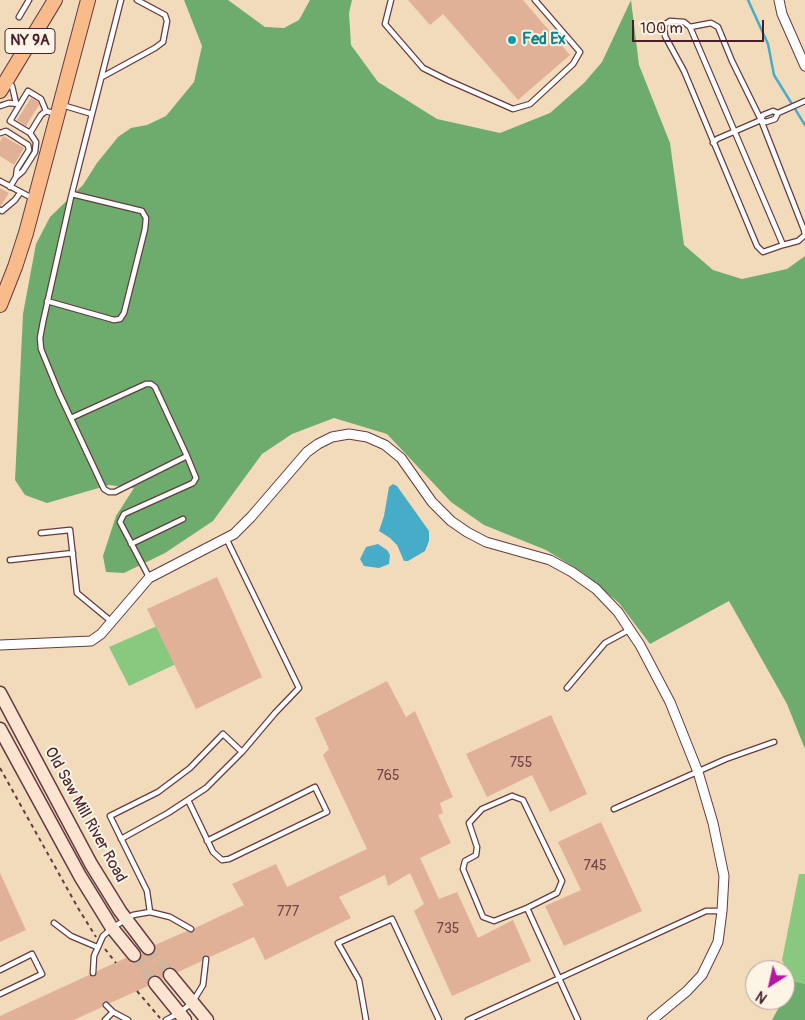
<!DOCTYPE html>
<html>
<head>
<meta charset="utf-8">
<style>
  body { margin:0 }
  #map { position:relative; width:805px; height:1020px; overflow:hidden; background:#f1dbbb; font-family:Pangolin,sans-serif }
  canvas { display:block }
  .north { position:absolute; left:745px; top:960px; width:50px; height:50px; box-sizing:border-box; background:#fcf5e5; border:1px solid #b59f9b; border-radius:50%; rotate:215deg; font-size:14px; font-weight:700; line-height:20px; text-align:center; color:#4a1f2b }
  .north::after { content:''; display:block; margin:auto; width:18px; height:22px; background:#b5179e; clip-path:polygon(50% 0,100% 100%,50% 72%,0 100%) }
  .scale { position:absolute; left:632px; top:20px; width:132px; height:22px; box-sizing:border-box; border:2px solid #4a1f2b; border-top:0; padding-left:6px; font-size:15px; line-height:18px; white-space:nowrap; color:#4a1f2b; -webkit-text-stroke:4px #fcf5e5; paint-order:stroke }
</style>
</head>
<body>
<div id="map">
<canvas width="805" height="1020"></canvas>
<div class="north">N</div>
<div class="scale">100 m</div>
</div>
<script>
const ctx = document.querySelector('canvas').getContext('2d');
ctx.lineJoin = 'round';
function fillPath(path, color) { ctx.fillStyle = color; ctx.fill(path, 'evenodd'); }
const toPath = rows => new Path2D(rows.map(r => 'M' + r).join(''));
function trace(path, color, width, dash) { ctx.strokeStyle = color; ctx.lineWidth = width; ctx.lineCap = dash ? 'butt' : 'round'; ctx.setLineDash(dash || []); ctx.stroke(path); }
function write(font, color, halo, rows, align = 'center') {
  ctx.font = font + ' Pangolin,sans-serif'; ctx.lineWidth = 4; ctx.setLineDash([]); ctx.textBaseline = 'middle'; ctx.strokeStyle = halo; ctx.fillStyle = color; for (const [text, x, y, turn = 0] of rows) {
    ctx.save(); ctx.translate(x, y); ctx.rotate((+turn || 0) * Math.PI / 180); ctx.textAlign = isNaN(turn) ? turn : align; if (halo) ctx.strokeText(text, 0, 0); ctx.fillText(text, 0, 0); ctx.restore();
  }
}
const green = toPath([
  [157,626,176,664,129,686,109,647],
  [799,874,805,874,805,984,793,981,782,960]
]);
const forest = toPath([
  [184,0,228,0,265,27,284,28,299,20,310,0,352,0,349,13,351,45,378,82,437,119,500,133,550,113,584,83,602,62,631,0,639,65,670,143,684,245,713,270,742,279,787,269,805,256,805,749,787,704,729,601,650,644,619,603,582,572,546,550,484,525,451,502,387,434,334,418,292,434,262,454,213,521,165,553,124,573,106,572,103,556,116,516,134,488,109,485,47,503,25,495,15,480,23,314,36,244,50,217,83,185,97,163,118,137,131,128,147,125,166,116,194,82,202,46],
  [793,981,805,984,805,1020,772,1020,783,1000,785,1000,785,996]
]);
const water = toPath([
  [393,484,397,486,429,531,429,541,425,551,408,561,404,561,397,545,390,538,379,531,384,516,389,487],
  [378,544,387,550,390,555,389,564,379,568,364,566,360,559,366,547]
]);
const stream = toPath([
  [748,0,768,44,774,75,805,125]
]);
const building = toPath([
  [408,0,523,0,570,55,518,100,443,14,430,25],
  [31,98,38,102,39,105,26,126,17,120],
  [3,136,24,148,14,165,0,156,0,142],
  [0,188,9,193,1,206,0,206],
  [217,577,262,677,196,709,147,609],
  [387,681,406,717,415,711,453,797,440,803,443,813,438,815,451,843,420,858,439,899,457,892,478,938,513,920,531,961,452,996,414,911,424,904,410,873,388,886,385,875,339,897,351,918,265,960,254,937,210,957,207,955,204,956,202,961,178,972,172,967,165,968,162,973,163,979,157,975,150,976,147,981,148,986,110,1003,104,1001,102,1004,102,1007,74,1020,0,1020,0,1016,89,975,94,977,97,971,126,958,132,963,139,962,142,957,142,953,149,956,153,954,156,951,155,945,187,931,193,933,195,928,244,905,232,884,276,864,287,887,367,849,323,755,329,749,315,718],
  [551,715,587,794,550,812,532,775,487,797,466,754],
  [601,822,642,911,564,946,545,906,581,890,558,842],
  [0,873,26,930,0,942]
]);
const secondaryTunnel = toPath([
  [148,948,170,975],
  [134,955,155,983]
]);
const path = toPath([
  [0,768,78,908,96,937],
  [105,949,116,963],
  [137,991,160,1018]
]);
const lane = toPath([
  [391,0,385,24,423,68,447,80,513,109,530,104,573,64,580,52,535,0],
  [19,17,29,0],
  [690,27,684,22,670,21,664,25,665,36,684,71,757,246,763,252,783,245,690,27,711,23,718,27,732,61,761,120,804,230,805,235,798,241,783,245],
  [102,77,155,48,163,42,167,21,165,15,137,0],
  [7,82,12,86,16,103],
  [62,105,92,114,71,197,43,322,40,338,41,349,59,393,104,489,109,492,115,492,187,456,155,387,151,384,146,384,71,418],
  [0,106,9,103,18,104],
  [778,113,775,119,766,122,761,120,763,115,773,111,778,113,805,101],
  [92,114,121,0],
  [0,133,6,131,28,145,29,150,17,169,16,177],
  [30,133,41,115,46,111,56,114],
  [713,143,717,139,761,120],
  [0,181,34,199],
  [10,187,16,177,23,171,35,152,36,142,30,133,10,121,28,91,41,99,46,111],
  [0,210,2,211,15,200,20,193],
  [47,301,114,320,120,319,124,313,145,229,146,218,142,211,72,194],
  [41,533,70,530,77,593,112,622],
  [131,544,183,519],
  [10,560,73,553],
  [149,577,120,522,124,514,193,483,196,478,187,456],
  [567,688,605,643,629,630],
  [512,796,523,800,562,881,557,893,527,908,494,921,483,917,463,869,465,861,476,855,477,847,469,823,482,809,512,796],
  [188,800,213,852,222,860,229,859,327,812,315,787,207,841],
  [614,809,726,759,774,742],
  [121,839,168,813,206,788,242,752,275,713,299,688,226,538],
  [527,908,578,1020],
  [150,912,147,891,110,816,158,792,190,768,223,734,242,752],
  [54,923,71,936,97,947],
  [0,970,32,954,42,974,0,994],
  [93,973,94,956,103,936,112,928,133,915,150,912,170,917,191,929],
  [106,1005,113,1012,128,1020],
  [105,1020,113,1012],
  [166,1020,179,1013,192,1003,203,985,206,959],
  [366,1020,359,980,338,943,392,919,439,1020],
  [468,1020,706,911,722,911]
]);
const street = toPath([
  [779,0,782,14,805,66],
  [0,645,91,641,101,634,149,578,234,534,251,517,307,452,318,444,332,437,349,434,367,437,385,445,401,458,432,502,451,521,467,532,486,542,550,560,572,572,596,589,618,612,640,645,670,702,698,772,713,823,724,876,722,911,718,942,702,975,687,991,652,1020]
]);
const secondary = toPath([
  [0,693,91,864,120,911,148,948],
  [0,729,80,876,112,928,134,955],
  [170,975,207,1020],
  [155,983,185,1020]
]);
const primary = toPath([
  [0,91,55,0],
  [0,305,15,267,26,233,88,0]
]);
const markers = [
  [512,40,5,"#0f9aa8"]
];
const numberNames = [
  ["755",521,763],
  ["765",388,776],
  ["745",595,866],
  ["777",288,912],
  ["735",448,929]
];
const shields = [
  [30,41,50]
];
const shieldNames = [
  ["NY 9A",30,41]
];
const cultureNames = [
  ["Fed Ex",522,40]
];
const streetNames = [
  ["Old Saw Mill River Road",85,815,61]
];
fillPath(green, '#88c87f');
fillPath(forest, '#6eac6e');
fillPath(water, '#47acc7');
trace(stream, '#47acc7', 2.5);
fillPath(building, '#e1b197');
trace(secondaryTunnel, '#d0b59e', 12, [12, 6]);
trace(lane, '#633b41', 7);
trace(street, '#633b41', 11);
trace(secondary, '#633b41', 15);
trace(primary, '#633b41', 16);
trace(path, '#633b41', 2, [4, 4]);
trace(lane, '#fff', 4.5);
trace(street, '#fff', 9);
trace(secondary, '#fde4d1', 12);
trace(primary, '#fabb8b', 14);
for (const [x, y, r, color] of markers) { const dot = new Path2D(); dot.arc(x, y, r, 0, 2 * Math.PI); ctx.fillStyle = color; ctx.fill(dot); trace(dot, '#fcf5e5', 2); }
write('14px', '#704446', null, numberNames);
for (const [x, y, w] of shields) { const box = new Path2D(); box.roundRect(x - w / 2, y - 12.5, w, 25, 4); ctx.fillStyle = '#fcf5e5'; ctx.fill(box); trace(box, '#4a1f2b', 1); }
write('bold 15px', '#4a1f2b', null, shieldNames);
write('bold 16px', '#0d838f', '#fcf5e5', cultureNames, 'left');
write('16px', '#4a1f2b', '#fcf5e5', streetNames);
</script>
</body>
</html>
